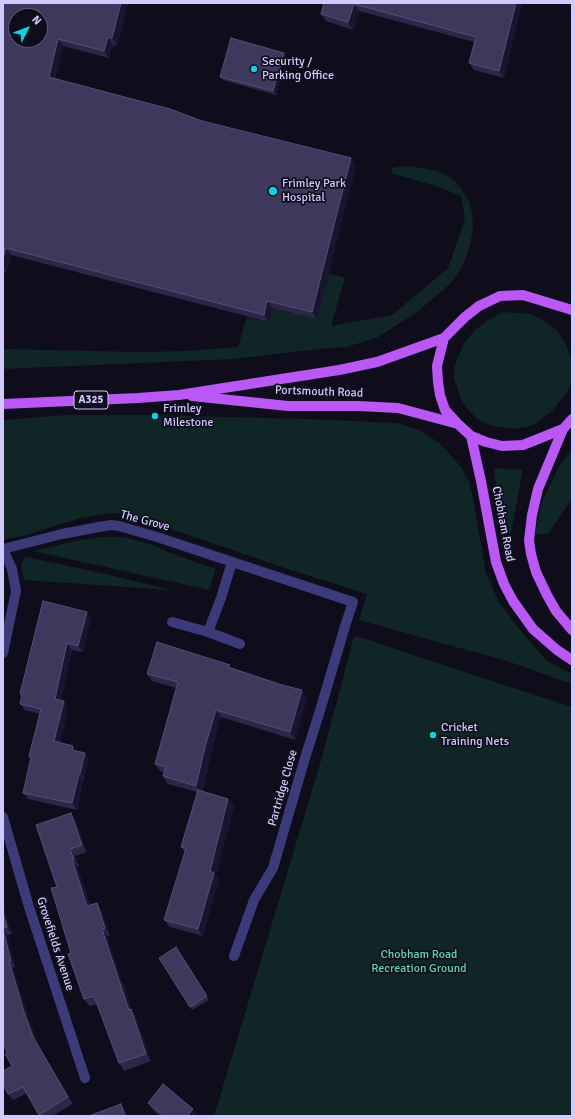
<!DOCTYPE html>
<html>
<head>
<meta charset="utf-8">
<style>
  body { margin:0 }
  #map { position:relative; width:575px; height:1119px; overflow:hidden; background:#0f0c1c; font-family:Signika,sans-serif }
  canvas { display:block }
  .frame { position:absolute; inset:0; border:4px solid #d0cafc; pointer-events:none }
  .north { position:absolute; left:8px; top:8px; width:40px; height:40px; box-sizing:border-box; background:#0f0c1c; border:1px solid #5c5876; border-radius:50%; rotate:48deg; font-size:11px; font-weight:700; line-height:16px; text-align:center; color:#d0cafc }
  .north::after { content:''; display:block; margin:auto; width:14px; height:18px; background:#0dd2e5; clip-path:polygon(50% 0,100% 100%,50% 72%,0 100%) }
</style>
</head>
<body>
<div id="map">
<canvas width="575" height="1119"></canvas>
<div class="frame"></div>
<div class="north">N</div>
</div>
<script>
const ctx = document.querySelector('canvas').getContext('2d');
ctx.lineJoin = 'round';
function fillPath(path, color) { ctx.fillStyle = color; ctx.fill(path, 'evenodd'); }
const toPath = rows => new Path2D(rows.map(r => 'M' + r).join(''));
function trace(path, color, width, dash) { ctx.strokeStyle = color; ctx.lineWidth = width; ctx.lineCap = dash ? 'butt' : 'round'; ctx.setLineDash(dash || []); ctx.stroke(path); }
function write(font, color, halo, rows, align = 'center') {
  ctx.font = font + ' Signika,sans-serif'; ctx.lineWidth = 3.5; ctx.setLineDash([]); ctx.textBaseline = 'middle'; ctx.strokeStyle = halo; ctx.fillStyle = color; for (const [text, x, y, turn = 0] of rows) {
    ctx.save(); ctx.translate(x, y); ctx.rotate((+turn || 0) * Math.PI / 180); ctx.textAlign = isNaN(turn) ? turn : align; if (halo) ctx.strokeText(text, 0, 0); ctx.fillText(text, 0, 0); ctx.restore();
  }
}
const green = toPath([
  [411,166,437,171,451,178,459,185,469,202,472,214,473,228,470,245,464,263,456,276,449,285,416,313,378,337,347,347,319,349,234,359,3,369,3,349,139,352,187,351,238,347,247,317,269,322,272,308,317,319,329,273,345,278,331,326,392,315,448,268,465,219,461,196,439,187,391,173,392,168,397,167],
  [503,312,531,314,542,320,556,329,566,344,571,360,572,369,571,383,566,394,552,411,535,424,527,427,514,429,492,426,477,419,467,408,461,399,454,378,454,370,456,362,464,343,475,330,488,320],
  [66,415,152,415,307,419,397,423,417,429,427,435,438,442,449,453,461,467,469,482,473,498,486,573,499,602,516,625,536,649,547,661,572,674,572,684,510,662,359,620,367,594,291,570,156,524,122,514,113,513,104,514,81,518,26,535,3,540,3,420],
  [572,450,572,499,548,534,535,534,540,508,545,496,558,468],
  [499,468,511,470,523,469,511,533,503,532,494,470],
  [99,537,124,537,135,540,156,546,170,553,216,569,209,590,33,551,75,541],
  [26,557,101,573,170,590,24,580,21,566,23,560],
  [354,636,373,641,416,656,572,707,572,1116,214,1116,322,757]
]);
const minor = toPath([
  [3,549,62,534,99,527,111,525,119,526,157,537,353,602,346,623,319,714,305,758,273,868,254,900,234,956],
  [172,622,208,632,240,644],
  [208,632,221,598,232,562],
  [3,653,16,591,12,569,3,549],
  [3,817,29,907,85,1078]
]);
const major = toPath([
  [572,310,523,295,500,296,479,306,465,317,444,338,437,366,438,382,440,395,445,410,458,424,471,436,486,442,502,446,523,445,563,429,572,419],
  [192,396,288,406,358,406,398,408,458,424],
  [3,404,138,398,179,395,339,370,377,362,444,338],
  [563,429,538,489,532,515,529,540,531,554,536,572,547,595,556,611,572,630],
  [471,436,481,481,496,562,504,584,513,601,533,629,557,650,572,660]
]);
const wall = toPath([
  [3,3,128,3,117,46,113,45,109,58,63,46,55,79,202,121,351,158,356,165,317,319,272,308,269,322,11,255,6,272,3,272],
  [324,3,522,3,504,78,474,70,469,63,474,42,359,11,353,30,326,21,321,14],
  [284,53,286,57,276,95,223,80,220,77],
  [43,601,91,619,83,652,72,650,61,700,68,707,60,743,76,751,85,753,89,760,84,780,83,780,77,810,28,799,23,793,31,759,29,756,40,714,25,710,20,704,22,697,20,694],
  [233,669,307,698,295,740,221,717,211,754,202,792,228,799,234,806,216,875,219,880,203,936,170,927,164,920,185,853,181,847,197,792,168,784,163,776,164,772,160,771,155,764,176,688,152,681,147,674],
  [76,821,87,852,75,856,79,866,77,867,90,905,97,903,102,911,110,935,107,936,122,982,124,984,132,1011,136,1017,151,1061,124,1071,119,1063,97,1004,89,1006,84,999,71,953,57,887],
  [3,904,12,934,7,935,15,967,13,968,29,1019,38,1044,73,1104,52,1116,40,1116,27,1093,13,1100,8,1094,12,1066,3,1042],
  [176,947,209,1000,192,1010,190,1007],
  [148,1103,198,1116,160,1116,153,1110]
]);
const shadedWall = toPath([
  [121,3,128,3,117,46,112,38],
  [516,3,522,3,504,78,499,71],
  [354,4,359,11,353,30,348,22],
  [108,37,113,45,109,58,104,51],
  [58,39,63,46,54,85,49,77],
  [284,53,286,57,276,95,273,91],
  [351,158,356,165,317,319,312,312],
  [6,248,11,255,6,272,3,268,3,258],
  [267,301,272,308,269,322,264,315],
  [87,612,91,619,83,652,78,646],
  [67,643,72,650,60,705,55,699],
  [302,690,307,698,295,740,290,732],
  [64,701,68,707,59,748,54,741],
  [216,710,221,717,211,754,201,793,196,786,205,747],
  [73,746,77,752,72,750],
  [85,753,89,760,84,780,80,774],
  [79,774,83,780,77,810,72,803],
  [228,799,234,806,216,875,219,880,203,936,198,929,210,871],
  [71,813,76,821,87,852,82,845],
  [70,849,75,856,79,866,74,859],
  [72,859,77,867,92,913,87,906],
  [97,903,102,911,110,935,105,928],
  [3,904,12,934,7,927,3,913],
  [3,929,7,935,15,967,11,961],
  [102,929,107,936,122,982,124,984,132,1011,136,1017,151,1061,146,1054,129,1010],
  [9,961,13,968,29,1019,38,1044,73,1104,68,1097,33,1037,24,1012],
  [121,1104,126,1111,128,1116,125,1116],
  [193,1109,198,1116,187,1116]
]);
const building = toPath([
  [3,3,121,3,112,38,108,37,104,51,58,39,49,77,170,109,202,121,351,158,312,312,267,301,264,315,6,248,3,258,3,3],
  [16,16,40,16,40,40,16,40,16,16],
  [324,3,516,3,499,71,469,63,476,37,354,4,348,22,321,14,324,3],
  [231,38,284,53,273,91,220,77,231,38],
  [43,601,87,612,78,646,67,643,55,699,64,701,54,741,73,746,72,750,85,753,80,774,79,774,72,803,23,793,31,757,29,756,41,709,20,704,22,695,20,694,43,601],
  [157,642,230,665,228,667,282,685,302,690,290,732,216,710,205,747,196,786,163,776,166,767,155,764,178,682,147,674,157,642],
  [198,790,228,799,210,871,214,873,198,929,164,920,186,848,181,847,198,790],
  [71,813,82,845,70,849,74,859,72,859,87,906,97,903,105,928,102,929,129,1010,131,1009,146,1054,119,1063,94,996,84,999,68,954,71,953,51,888,57,887,36,825,71,813],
  [3,913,7,927,3,928,3,913],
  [3,929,11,961,9,961,24,1012,33,1037,68,1097,39,1115,23,1087,8,1094,3,1084,3,1071,12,1066,5,1054,7,1053,3,1042,3,929],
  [176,947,207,996,190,1007,159,958,176,947],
  [163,1084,193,1109,187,1116,164,1116,148,1103,163,1084],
  [121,1104,125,1116,89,1116,121,1104]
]);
const markers = [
  [254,69,4,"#0dd2e5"],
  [273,191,5,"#0dd2e5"],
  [155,416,4,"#0dd2e5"],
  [433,735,4,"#0dd2e5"]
];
const shields = [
  [91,400,34]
];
const shieldNames = [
  ["A325",91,400]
];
const poiNames = [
  ["Security /",262,62],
  ["Parking Office",262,76],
  ["Frimley Park",282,184],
  ["Hospital",282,198],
  ["Frimley",163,409],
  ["Milestone",163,423],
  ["Cricket",441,728],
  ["Training Nets",441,742]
];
const streetNames = [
  ["Portsmouth Road",319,392,2],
  ["The Grove",145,521,15],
  ["Chobham Road",503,524,79],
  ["Partridge Close",283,788,-74],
  ["Grovefields Avenue",55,944,72]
];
const parkNames = [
  ["Chobham Road",419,955],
  ["Recreation Ground",419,969]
];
fillPath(green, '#102525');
trace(minor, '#3c3a78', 10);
trace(major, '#b958f5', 10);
fillPath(wall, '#2c2649');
fillPath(shadedWall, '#19142f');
fillPath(building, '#3e385d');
trace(building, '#554f76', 1);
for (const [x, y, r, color] of markers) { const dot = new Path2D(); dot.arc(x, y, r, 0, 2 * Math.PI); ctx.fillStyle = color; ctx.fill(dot); trace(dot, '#0f0c1c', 1.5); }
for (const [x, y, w] of shields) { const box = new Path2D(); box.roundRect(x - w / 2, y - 9, w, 18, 3); ctx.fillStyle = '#0f0c1c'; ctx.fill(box); trace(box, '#d0cafc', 1); }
write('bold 11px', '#d0cafc', null, shieldNames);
write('12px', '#d0cafc', '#0f0c1c', poiNames, 'left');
write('12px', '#d0cafc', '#0f0c1c', streetNames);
write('12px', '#5cd7b7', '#0f0c1c', parkNames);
</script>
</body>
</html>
